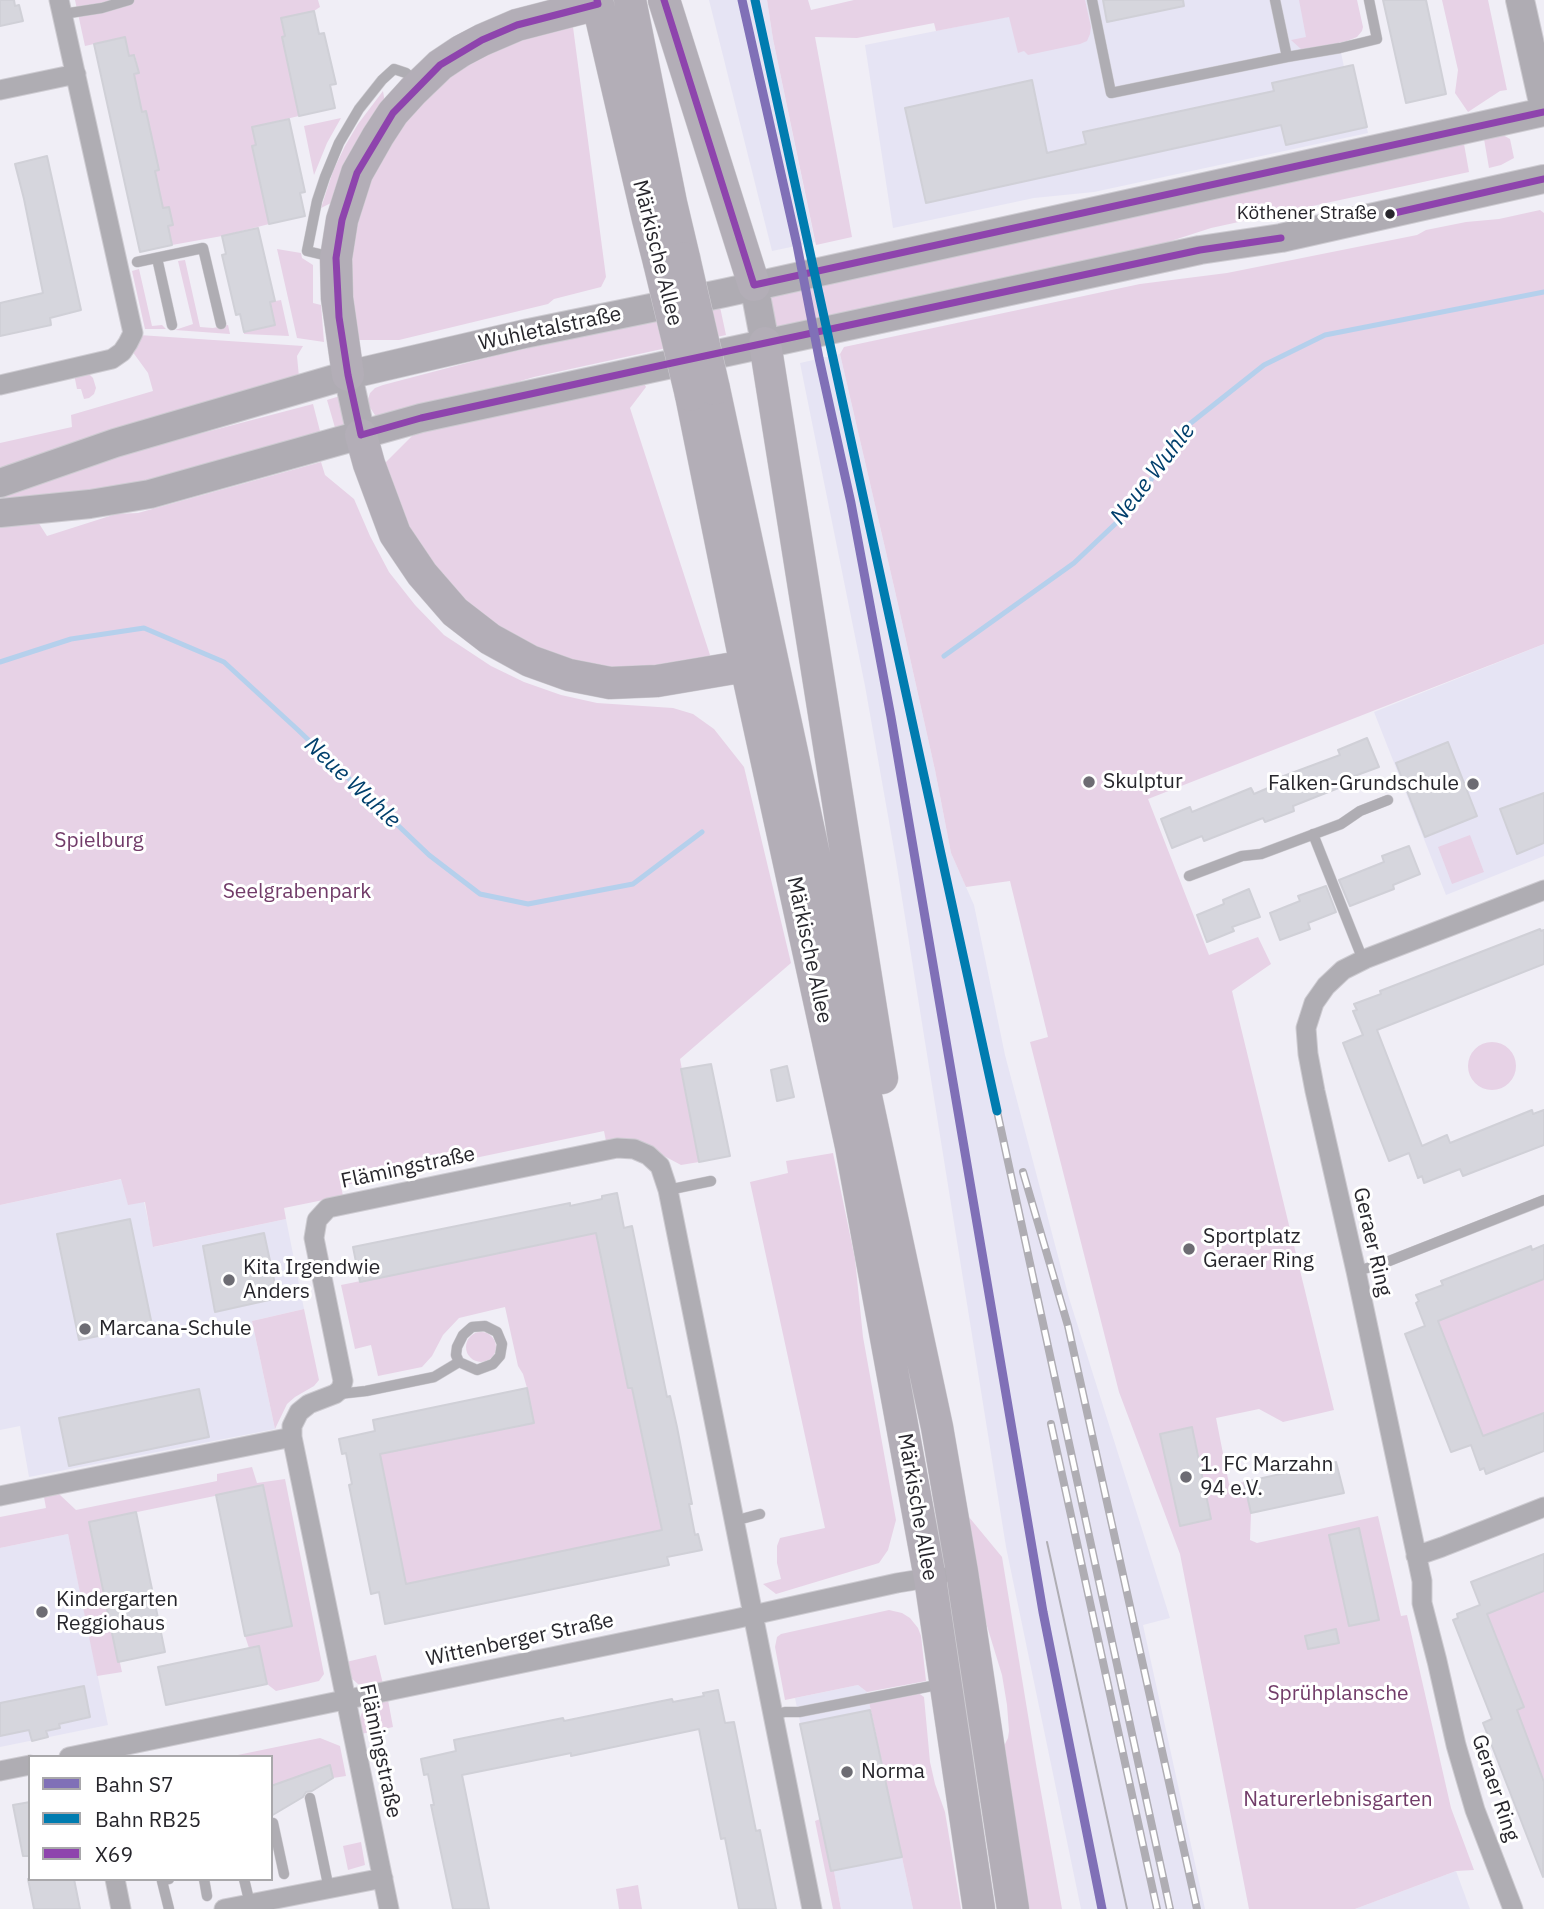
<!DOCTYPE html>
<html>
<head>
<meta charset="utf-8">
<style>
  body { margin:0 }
  #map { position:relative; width:1544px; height:1909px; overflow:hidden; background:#f0eef6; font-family:"IBM Plex Sans",sans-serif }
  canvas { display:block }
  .legend { position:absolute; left:28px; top:1755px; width:245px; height:126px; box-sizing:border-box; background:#fff; border:2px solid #a9a8ab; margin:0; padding:9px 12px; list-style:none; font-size:21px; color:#27262c }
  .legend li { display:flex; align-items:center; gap:14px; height:35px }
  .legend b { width:35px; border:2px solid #a9a8ab }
</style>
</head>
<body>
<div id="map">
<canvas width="1544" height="1909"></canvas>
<ul class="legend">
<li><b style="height:9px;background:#8070b7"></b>Bahn S7</li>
<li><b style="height:9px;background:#007cb0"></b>Bahn RB25</li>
<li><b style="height:9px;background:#8e44ad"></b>X69</li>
</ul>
</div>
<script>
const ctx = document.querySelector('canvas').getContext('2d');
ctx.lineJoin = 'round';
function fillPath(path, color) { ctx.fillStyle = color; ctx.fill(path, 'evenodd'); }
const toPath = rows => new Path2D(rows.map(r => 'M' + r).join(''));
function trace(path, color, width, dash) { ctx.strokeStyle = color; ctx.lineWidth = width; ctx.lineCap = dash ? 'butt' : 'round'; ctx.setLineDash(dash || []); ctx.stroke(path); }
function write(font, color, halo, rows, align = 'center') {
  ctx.font = font + ' "IBM Plex Sans",sans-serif'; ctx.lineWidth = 6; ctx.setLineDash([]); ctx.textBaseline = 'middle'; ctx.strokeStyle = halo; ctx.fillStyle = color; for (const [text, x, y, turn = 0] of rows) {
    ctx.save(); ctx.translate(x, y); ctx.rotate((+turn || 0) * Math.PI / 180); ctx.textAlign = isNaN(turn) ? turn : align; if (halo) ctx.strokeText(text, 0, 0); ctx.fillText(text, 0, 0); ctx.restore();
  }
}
const built = toPath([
  [709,0,767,0,773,39,815,242,772,251],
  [1067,0,1330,0,1344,67,1353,65,1368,133,1094,192,1034,198,893,228,865,45,1067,5],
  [840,354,895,591,935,770,951,853,974,905,1005,1055,1069,1298,1170,1618,1143,1625,1205,1909,1081,1909,1006,1547,896,861,865,686,800,363],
  [1544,644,1544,856,1446,895,1374,712],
  [122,1179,144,1202,154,1247,286,1219,304,1309,252,1321,275,1429,29,1477,20,1426,0,1430,0,1205],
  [68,1534,108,1725,0,1747,0,1548],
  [858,1685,867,1692,913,1909,841,1909,834,1871,831,1871,795,1698],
  [1456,1871,1470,1909,1355,1909]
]);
const green = toPath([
  [75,0,318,0,320,7,314,11,281,18,285,36,282,37,295,98,303,115,252,127,273,223,222,236,172,245,168,226,172,224,169,207,163,208,155,171,159,169,146,112,142,112,134,74,139,73,135,55,129,56,125,37,85,46],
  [767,0,808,0,811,10,854,0,1085,0,1091,27,1090,34,1087,41,1080,44,1028,55,1024,51,1018,53,1009,17,936,31,934,23,857,38,815,37,852,237,816,245,773,39],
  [1299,0,1357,0,1363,27,1362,31,1357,37,1347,41,1307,50,1301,49,1291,40,1306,37],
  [1442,0,1488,0,1507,90,1500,91,1468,112,1455,93,1458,70],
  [573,27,606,277,601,287,554,299,548,304,399,340,355,340,348,281,353,226,380,158,400,128,421,104,453,74,491,49,555,29],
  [383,91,385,103,331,203,321,208,333,171,345,146,358,124],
  [341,118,327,143,314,175,304,126],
  [1503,135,1510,139,1514,158,1501,165,1489,168,1484,139],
  [1464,144,1469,172,1211,228,1134,253,781,330,776,327,770,296,1302,178],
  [1540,210,1544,213,1544,644,1148,799,1209,955,1258,937,1271,964,1232,991,1334,1410,1283,1422,1259,1409,1216,1418,1229,1484,1244,1482,1251,1513,1250,1540,1257,1543,1378,1516,1401,1616,1407,1615,1451,1808,1474,1870,1456,1871,1355,1909,1249,1909,1180,1554,1119,1392,1030,1042,1048,1037,1010,881,966,887,951,853,935,770,895,591,840,354,844,347,1140,284,1227,273,1417,235,1426,230,1466,222,1499,219],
  [277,249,301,253,302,258,313,265,313,303,321,305,324,342,297,338],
  [185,260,200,327,213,328,228,325,230,334,175,330,193,324,178,261],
  [139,269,152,326,162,325,166,329,145,329,132,271],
  [281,300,289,336,244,334,244,332,274,325,270,302],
  [720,307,726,335,534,377,457,400,383,418,375,415,369,406,368,399,370,393,375,388,383,385,497,355],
  [139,335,303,346,297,356,299,377,0,472,0,443,72,427,71,415,153,391,148,373,132,351],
  [74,374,89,374,93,378,96,388,94,394,89,398,84,399,81,389,77,389],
  [644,383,646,387,630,408,710,655,709,660,641,672,567,662,493,629,418,553,382,466,412,436,422,431],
  [340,396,349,423,336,431,327,400],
  [313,404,321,435,144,483,13,501,4,498,3,491,26,483,157,445],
  [321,462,325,475,354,499,370,536,389,572,415,605,444,635,491,666,524,682,561,695,597,703,673,708,693,714,714,729,744,767,791,963,680,1059,699,1162,681,1165,638,1142,606,1141,604,1131,341,1186,343,1196,284,1208,286,1219,153,1247,145,1202,128,1205,121,1179,0,1205,0,522,38,522,47,536,116,514,138,513],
  [1470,835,1484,872,1452,884,1438,847],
  '1468 1066a24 24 0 1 1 48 0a24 24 0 1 1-48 0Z',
  [833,1153,855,1259,863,1337,896,1520,888,1550,879,1563,776,1594,763,1584,781,1579,777,1563,777,1546,780,1538,825,1528,750,1182,788,1173,786,1161],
  [591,1229,592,1234,596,1234,628,1388,664,1381,645,1448,657,1510,665,1524,661,1526,661,1530,490,1566,474,1572,473,1570,429,1579,406,1586,380,1454,411,1448,425,1442,426,1445,487,1433,487,1430,502,1430,534,1423,527,1388,523,1374,518,1366,505,1307,459,1318,443,1335,432,1356,422,1367,378,1376,371,1345,355,1349,341,1285,577,1237],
  [1544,1279,1544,1413,1481,1441,1470,1404,1452,1357,1441,1328,1435,1322],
  [304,1309,319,1380,314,1386,295,1397,287,1404,275,1429,252,1321],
  '466 1347a15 15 0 1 1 30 0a15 15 0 1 1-30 0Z',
  [252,1467,257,1483,285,1479,324,1674,319,1681,276,1691,267,1684,259,1647,249,1648,245,1636,292,1626,263,1486,89,1522,122,1672,97,1676,68,1534,0,1548,0,1517,46,1508,44,1497,59,1494,76,1510,217,1481,217,1474],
  [964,1511,1002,1557,1036,1764,1062,1909,1023,1909,1004,1746,1008,1738,1009,1731,1007,1705,1002,1675,983,1613],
  [1544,1591,1544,1789,1542,1776,1517,1710,1524,1706,1520,1698,1518,1698,1514,1683,1495,1633,1484,1615],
  [889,1610,902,1613,910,1618,918,1628,921,1636,926,1681,867,1692,858,1685,785,1700,775,1647,777,1637,781,1634],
  [376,1655,383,1684,364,1686,358,1684,350,1677,346,1662],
  [917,1692,924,1697,930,1762,935,1784,945,1812,961,1909,913,1909,869,1702],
  [388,1700,393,1727,361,1734,359,1720,363,1710,373,1703],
  [320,1738,340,1746,346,1776,333,1778,329,1765,271,1786,271,1757,228,1757],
  [820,1819,831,1871,834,1871,841,1909,833,1909,815,1821],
  [361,1842,365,1865,348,1870,343,1846],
  [638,1885,642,1909,619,1909,616,1889]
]);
const stream = toPath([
  [944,656,1074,563,1132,508,1187,426,1264,365,1325,335,1544,292],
  [0,662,71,639,144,628,224,662,298,730,429,855,480,894,528,904,633,884,702,832]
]);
const building = toPath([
  [0,0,14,0,15,6,19,5,23,21,0,26,0,0],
  [1103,0,1183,0,1184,6,1107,22,1103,0],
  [1383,0,1426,0,1446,94,1406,103,1383,0],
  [314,11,319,34,324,33,336,84,330,85,335,108,299,116,282,37,285,36,281,18,314,11],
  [125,37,129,56,134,55,139,73,134,74,142,112,146,111,159,170,155,171,163,208,169,207,173,225,168,226,172,245,140,252,94,44,125,37],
  [1353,65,1367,127,1286,145,1281,125,926,203,905,108,1032,80,1047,153,1086,144,1083,132,1274,91,1272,83,1353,65],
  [289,119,305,192,300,193,305,216,269,224,252,146,256,145,252,127,289,119],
  [47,156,81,310,50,318,51,325,0,336,0,303,43,293,24,199,15,164,47,156],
  [258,228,275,301,270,302,275,325,244,332,240,314,236,315,222,255,226,254,222,236,258,228],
  [1367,738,1379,767,1349,778,1351,783,1293,806,1294,811,1265,822,1263,818,1204,841,1202,836,1172,848,1161,819,1190,807,1192,812,1251,788,1254,794,1268,788,1283,782,1281,777,1340,755,1338,750,1367,738],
  [1448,742,1477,816,1425,837,1396,763,1448,742],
  [1544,793,1544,843,1517,854,1500,809,1544,793],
  [1409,846,1420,874,1393,885,1394,889,1350,906,1339,880,1384,862,1382,856,1409,846],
  [1326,886,1336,912,1308,923,1310,929,1280,940,1270,913,1300,901,1298,896,1326,886],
  [1249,889,1260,917,1232,927,1234,931,1207,942,1197,915,1224,904,1223,900,1249,889],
  [1540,929,1541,931,1544,930,1544,964,1377,1030,1422,1146,1447,1135,1450,1143,1532,1110,1533,1114,1544,1110,1544,1145,1463,1176,1460,1169,1424,1183,1422,1176,1418,1178,1409,1153,1389,1161,1343,1043,1363,1035,1353,1011,1357,1010,1354,1004,1381,994,1380,991,1540,929],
  [711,1064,730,1156,699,1162,681,1069,711,1064],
  [787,1066,794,1097,777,1101,771,1070,787,1066],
  [617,1193,624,1228,632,1226,667,1397,670,1396,677,1427,692,1504,689,1504,695,1535,698,1534,702,1550,667,1557,669,1565,385,1624,379,1592,371,1594,349,1485,352,1484,346,1453,342,1454,339,1439,375,1431,373,1420,527,1388,534,1423,380,1454,406,1584,662,1530,632,1388,628,1388,596,1233,360,1282,353,1247,570,1203,570,1206,602,1199,602,1196,617,1193],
  [130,1219,152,1325,79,1340,57,1234,130,1219],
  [264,1233,278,1298,215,1312,203,1246,264,1233],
  [1544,1245,1544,1279,1438,1321,1483,1436,1544,1413,1544,1451,1486,1474,1484,1468,1480,1470,1471,1445,1451,1452,1405,1334,1425,1326,1416,1303,1419,1301,1416,1295,1443,1285,1441,1281,1521,1250,1531,1246,1532,1250,1544,1245],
  [199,1389,209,1437,69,1466,59,1418,199,1389],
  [1192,1427,1211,1519,1180,1526,1160,1434,1192,1427],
  [1336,1462,1344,1493,1251,1513,1244,1482,1336,1462],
  [263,1485,292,1626,245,1636,216,1495,263,1485],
  [136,1512,165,1652,118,1662,89,1522,136,1512],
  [1359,1528,1379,1620,1349,1626,1329,1535,1359,1528],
  [1544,1554,1544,1591,1487,1614,1524,1707,1517,1710,1544,1782,1543,1877,1483,1723,1492,1719,1453,1620,1458,1618,1457,1614,1480,1605,1471,1582,1544,1554],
  [1336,1629,1339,1643,1308,1649,1305,1636,1336,1629],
  [259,1646,267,1684,166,1705,158,1667,259,1646],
  [84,1686,90,1717,59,1724,60,1728,46,1731,48,1737,32,1741,29,1730,0,1736,0,1703,84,1686],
  [718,1690,725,1723,734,1722,756,1831,760,1830,776,1909,739,1909,725,1838,721,1839,699,1729,571,1756,571,1753,462,1775,489,1909,453,1909,431,1805,434,1805,428,1774,424,1775,421,1759,456,1751,454,1740,563,1718,564,1721,672,1699,673,1702,704,1696,703,1693,718,1690],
  [870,1710,902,1857,831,1871,800,1724,870,1710],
  [330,1765,333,1778,312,1791,306,1792,303,1797,271,1816,271,1786,330,1765],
  [30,1802,30,1856,23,1856,13,1805,30,1802],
  [28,1879,74,1879,80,1909,34,1909,28,1879]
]);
const lane = toPath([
  [1092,0,1111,93,1287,57,1275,0],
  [63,14,102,8,129,0],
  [1287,57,1340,48,1377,39,1369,0],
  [332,257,307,251,317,201,325,177,339,143,359,109,382,80,394,69,406,73,416,82],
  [157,258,172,325],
  [137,262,203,248,221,324],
  [1313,834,1363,960],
  [1189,876,1242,856,1261,854,1341,824,1360,811,1388,800],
  [668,1190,711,1181],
  [1356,1271,1379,1265,1544,1200],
  [485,1326,497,1332,502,1344,500,1356,493,1364,477,1370,459,1362,456,1355,457,1347,463,1335,472,1327,485,1326],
  [339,1394,366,1391,434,1377,459,1362],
  [734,1521,760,1514],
  [773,1715,785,1712,799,1712,942,1684],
  [310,1798,329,1889],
  [271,1824,273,1823,284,1874],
  [204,1879,207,1896],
  [244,1879,250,1904],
  [169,1909,162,1881,169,1879]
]);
const street = toPath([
  [0,90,76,74],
  [0,385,112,359,122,352,128,343,133,333,59,0],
  [0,1496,292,1437],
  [1416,1556,1442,1547,1544,1507],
  [69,1757,735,1619,897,1583,940,1576],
  [0,1771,30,1765],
  [115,1879,121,1909],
  [224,1909,383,1878],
  [389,1909,292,1437,292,1426,299,1412,309,1404,335,1394,341,1389,343,1381,314,1238,317,1220,328,1208,617,1148,634,1149,648,1155,660,1166,668,1190,812,1909],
  [1513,1909,1475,1810,1456,1745,1437,1661,1422,1603,1422,1581,1356,1271,1315,1091,1308,1054,1306,1028,1314,1003,1326,986,1343,970,1365,959,1544,890]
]);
const secondary = toPath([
  [1520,0,1544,107],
  [754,285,765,343],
  [348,375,361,435],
  [0,483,115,443,348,375,524,334,724,293,1544,112],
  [0,513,90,504,150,494,421,418,1200,250,1281,238,1544,179]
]);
const primary = toPath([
  [597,0,648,219,659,262],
  [630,0,671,203,684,258],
  [664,0,754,285],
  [765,343,882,1078],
  [348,375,337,298,336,258,342,220,357,173,378,136,393,113,413,91,440,65,461,51,482,40,517,25,598,4],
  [714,389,937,1427,962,1572,1013,1909],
  [691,395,746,666,851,1146,930,1578,979,1909],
  [361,435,369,464,395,534,422,574,455,612,490,639,530,661,569,675,610,683,657,681,746,666]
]);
const tram = toPath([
  [1047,1542,1127,1909]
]);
const rail = toPath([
  [997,1111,1170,1909],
  [1023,1172,1068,1326,1197,1909],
  [1051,1424,1157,1909]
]);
const primaryBridge = toPath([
  [684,258,714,389],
  [659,262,691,395]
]);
const bus1 = toPath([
  [597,0,598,4,517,25,482,40,440,65,393,113,357,173,342,220,336,258,339,317,348,375,361,435,421,418,672,363,1200,250,1281,238],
  [664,0,754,285,1544,112],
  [1390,214,1544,179]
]);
const rail1 = toPath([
  [742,0,797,245,819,358,851,503,891,717,1043,1612,1102,1909]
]);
const rail2 = toPath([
  [755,0,997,1111]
]);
const markers = [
  [1390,214,6,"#27262c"],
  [1089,782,7,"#6d6c73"],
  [1473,784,7,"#6d6c73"],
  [1189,1249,7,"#6d6c73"],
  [229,1280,7,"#6d6c73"],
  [85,1329,7,"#6d6c73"],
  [1186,1477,7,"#6d6c73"],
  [42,1612,7,"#6d6c73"],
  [847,1772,7,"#6d6c73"]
];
const busNames = [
  ["Köthener Straße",1377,214]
];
const streetNames = [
  ["Märkische Allee",657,253,76],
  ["Wuhletalstraße",550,329,-12],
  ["Märkische Allee",809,950,78],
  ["Flämingstraße",408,1168,-12],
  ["Geraer Ring",1372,1242,77],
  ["Märkische Allee",917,1507,80],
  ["Wittenberger Straße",520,1640,-12],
  ["Flämingstraße",380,1751,78],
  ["Geraer Ring",1495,1788,72]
];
const poiNames = [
  ["Skulptur",1103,782],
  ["Falken-Grundschule",1459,784,"right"],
  ["Sportplatz",1203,1237],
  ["Geraer Ring",1203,1261],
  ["Kita Irgendwie",243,1268],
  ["Anders",243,1292],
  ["Marcana-Schule",99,1329],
  ["1. FC Marzahn",1200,1465],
  ["94 e.V.",1200,1489],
  ["Kindergarten",56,1600],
  ["Reggiohaus",56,1624],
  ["Norma",861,1772]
];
const parkNames = [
  ["Spielburg",99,841],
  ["Seelgrabenpark",297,892],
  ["Sprühplansche",1338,1694],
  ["Naturerlebnisgarten",1338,1800]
];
const waterNames = [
  ["Neue Wuhle",1153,474,-52],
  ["Neue Wuhle",352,783,43]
];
fillPath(built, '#e6e4f4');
fillPath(green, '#e7d2e6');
trace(stream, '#b5d0ec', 5);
fillPath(building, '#d6d6dd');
trace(building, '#d0d0d7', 2);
trace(lane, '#cdcbd1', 11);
trace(street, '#cdcbd1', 21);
trace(secondary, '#cdcbd1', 30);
trace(primary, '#cdcbd1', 33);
trace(lane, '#afadb3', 10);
trace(street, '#afadb3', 19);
trace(secondary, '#afacb3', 28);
trace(primary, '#b3aeb7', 32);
trace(tram, '#afadb3', 2);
trace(rail, '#afadb3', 8);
trace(rail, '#fff', 5, [16]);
trace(primaryBridge, '#cdcbd1', 33, []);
trace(primaryBridge, '#b3aeb7', 32);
trace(bus1, '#8e44ad', 7);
trace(rail1, '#8070b7', 9);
trace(rail2, '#007cb0', 9);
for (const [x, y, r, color] of markers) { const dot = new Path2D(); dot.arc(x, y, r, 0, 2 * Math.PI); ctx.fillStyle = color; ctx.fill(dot); trace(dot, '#fff', 2.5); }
write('19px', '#27262c', '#fff', busNames, 'right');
write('21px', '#27262c', '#fff', streetNames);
write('21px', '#27262c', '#fff', poiNames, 'left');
write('21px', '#723c69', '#fff', parkNames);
write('italic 23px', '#003f6c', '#fff', waterNames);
</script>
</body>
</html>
